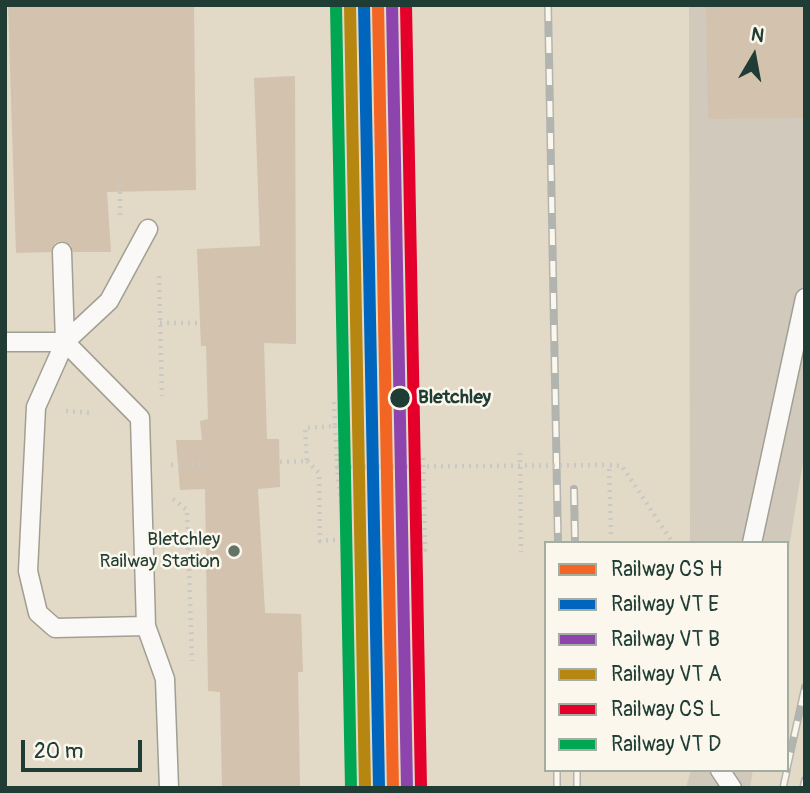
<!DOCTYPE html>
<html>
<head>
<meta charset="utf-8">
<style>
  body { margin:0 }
  #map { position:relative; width:810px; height:793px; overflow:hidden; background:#e2d9c7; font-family:Pangolin,sans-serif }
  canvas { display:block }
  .frame { position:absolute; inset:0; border:7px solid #1f3d34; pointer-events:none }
  .legend { position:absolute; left:544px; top:541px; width:245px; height:231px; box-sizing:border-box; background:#fbf7ec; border:2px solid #a3ada2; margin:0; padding:9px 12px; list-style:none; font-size:21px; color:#1f3d34 }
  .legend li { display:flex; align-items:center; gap:14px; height:35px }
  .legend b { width:35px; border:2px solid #a3ada2 }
  .north { position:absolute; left:719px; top:21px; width:70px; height:70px; -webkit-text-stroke:5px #fbf7ec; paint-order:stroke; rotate:10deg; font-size:19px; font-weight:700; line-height:28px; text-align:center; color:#1f3d34 }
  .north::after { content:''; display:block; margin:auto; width:24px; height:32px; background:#1f3d34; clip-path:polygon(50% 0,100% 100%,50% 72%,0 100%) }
  .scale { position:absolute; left:21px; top:740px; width:121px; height:32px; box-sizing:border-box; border:4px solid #1f3d34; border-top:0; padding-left:9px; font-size:21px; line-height:24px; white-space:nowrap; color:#1f3d34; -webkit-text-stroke:5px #fbf7ec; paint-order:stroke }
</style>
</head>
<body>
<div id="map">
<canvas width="810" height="793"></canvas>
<div class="frame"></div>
<ul class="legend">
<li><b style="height:9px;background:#f26522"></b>Railway CS H</li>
<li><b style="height:9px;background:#0065bd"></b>Railway VT E</li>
<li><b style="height:9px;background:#8e44ad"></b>Railway VT B</li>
<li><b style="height:9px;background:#b68610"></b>Railway VT A</li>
<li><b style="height:9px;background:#e4002b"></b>Railway CS L</li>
<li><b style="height:9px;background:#00a651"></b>Railway VT D</li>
</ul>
<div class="north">N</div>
<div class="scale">20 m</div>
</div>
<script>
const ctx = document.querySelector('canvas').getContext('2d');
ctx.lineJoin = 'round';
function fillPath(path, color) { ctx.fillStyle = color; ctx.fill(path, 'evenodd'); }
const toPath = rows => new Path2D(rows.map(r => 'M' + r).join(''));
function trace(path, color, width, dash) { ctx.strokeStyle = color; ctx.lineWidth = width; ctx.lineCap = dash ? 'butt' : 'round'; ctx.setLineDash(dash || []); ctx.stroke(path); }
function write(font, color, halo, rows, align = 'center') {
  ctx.font = font + ' Pangolin,sans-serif'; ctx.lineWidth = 5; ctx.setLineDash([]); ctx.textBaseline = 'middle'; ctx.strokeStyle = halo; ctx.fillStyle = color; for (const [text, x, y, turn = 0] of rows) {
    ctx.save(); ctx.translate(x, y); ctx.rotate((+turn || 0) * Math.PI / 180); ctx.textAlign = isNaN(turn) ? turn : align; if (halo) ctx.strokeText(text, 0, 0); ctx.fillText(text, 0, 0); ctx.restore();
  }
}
const industrial = toPath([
  [689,5,805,5,805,449,787,560,787,543,690,543],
  [691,770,753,770,750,788,686,788]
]);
const building = toPath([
  [8,5,194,5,196,190,107,192,111,252,73,252,71,245,62,241,55,243,51,252,16,253],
  [706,5,805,5,805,118,708,119],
  [295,76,296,344,264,343,267,439,279,439,280,487,258,489,265,613,301,614,303,672,298,672,300,788,222,788,220,692,208,691,205,489,180,490,176,440,202,440,200,421,208,419,206,346,201,346,197,249,260,246,254,78]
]);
const path = toPath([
  [120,178,120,216],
  [159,276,162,396],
  [160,323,200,323],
  [66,411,92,413],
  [335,426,337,459],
  [520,453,521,552],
  [411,455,423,456,425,550,413,552],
  [307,461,319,473,320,541,345,539,337,467],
  [280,462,307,461,305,428,335,426,334,401],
  [171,465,204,464],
  [173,499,187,510,192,661],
  [611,534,609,465,622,466,673,543]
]);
const lane = toPath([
  [62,252,65,342,140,418,146,626,165,679,169,788],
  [5,342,65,342],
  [752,543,805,298],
  [146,626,55,628,38,613,28,571,36,407,65,342,109,301,148,229],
  [720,770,732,788]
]);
const rail = toPath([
  [548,5,558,543],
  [574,489,575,543],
  [787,768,805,687],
  [557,788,557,770],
  [577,788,577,770],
  [783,788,787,770],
  [803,788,805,780]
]);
const pathBridge = toPath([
  [337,459,337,467,609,465]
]);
const rail1 = toPath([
  [378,5,393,788]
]);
const rail2 = toPath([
  [364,5,379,788]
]);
const rail3 = toPath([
  [392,5,407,788]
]);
const rail4 = toPath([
  [350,6,365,788]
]);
const rail5 = toPath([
  [406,5,421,787]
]);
const rail6 = toPath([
  [336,6,351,788]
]);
const markers = [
  [400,398,11,"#1f3d34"],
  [234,551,7,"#637467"]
];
const stopNames = [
  ["Bletchley",418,398]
];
const poiNames = [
  ["Bletchley",220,540],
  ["Railway Station",220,562]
];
fillPath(industrial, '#d1cabc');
fillPath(building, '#d2c2ae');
trace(lane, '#a09f93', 21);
trace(path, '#c8c9c4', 4.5, [2, 5]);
trace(lane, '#fbf9f7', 18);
trace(rail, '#b2b4b0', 8);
trace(rail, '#fbf7ec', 5, [16]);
trace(pathBridge, '#c8c9c4', 4.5, [2, 5]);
trace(rail1, '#f26522', 12);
trace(rail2, '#0065bd', 12);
trace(rail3, '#8e44ad', 12);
trace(rail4, '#b68610', 12);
trace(rail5, '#e4002b', 12);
trace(rail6, '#00a651', 12);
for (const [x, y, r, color] of markers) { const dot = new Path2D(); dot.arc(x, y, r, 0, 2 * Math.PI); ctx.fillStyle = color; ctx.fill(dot); trace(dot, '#fbf7ec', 2.5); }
write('bold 19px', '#1f3d34', '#fbf7ec', stopNames, 'left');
write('19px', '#1f3d34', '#fbf7ec', poiNames, 'right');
</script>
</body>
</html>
